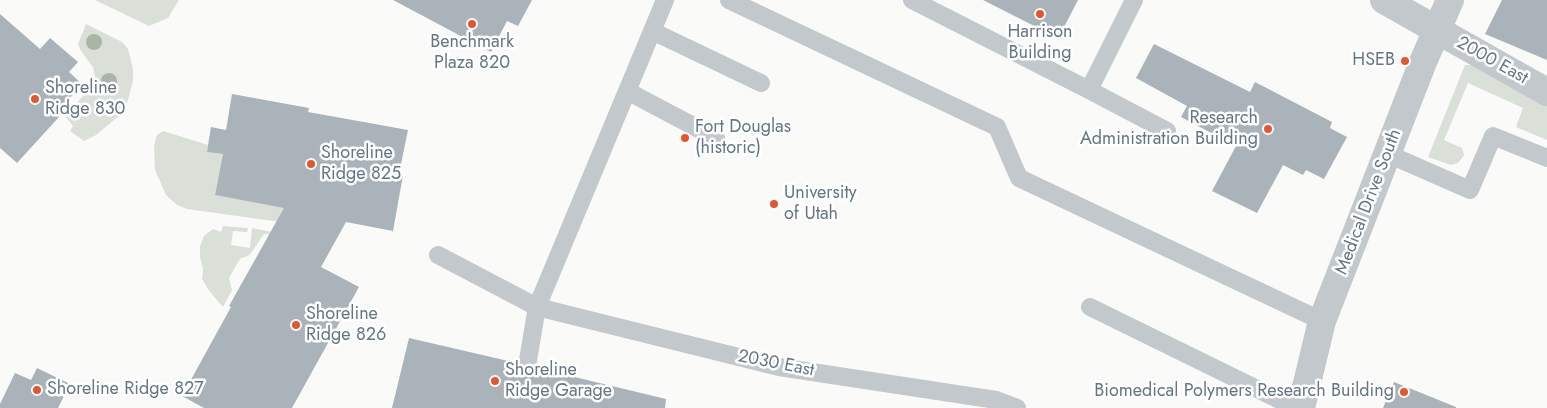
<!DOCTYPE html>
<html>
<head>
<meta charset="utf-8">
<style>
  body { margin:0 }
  canvas { display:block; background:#fafaf8 }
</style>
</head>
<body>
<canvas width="1547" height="408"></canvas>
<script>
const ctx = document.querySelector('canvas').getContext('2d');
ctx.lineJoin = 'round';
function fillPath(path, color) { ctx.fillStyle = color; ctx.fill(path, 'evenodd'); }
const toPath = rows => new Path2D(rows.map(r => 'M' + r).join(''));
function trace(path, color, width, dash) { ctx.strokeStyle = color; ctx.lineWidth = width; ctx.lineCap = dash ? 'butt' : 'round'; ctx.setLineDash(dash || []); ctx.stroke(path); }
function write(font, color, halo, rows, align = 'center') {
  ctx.font = font + ' Jost,sans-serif'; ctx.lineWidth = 5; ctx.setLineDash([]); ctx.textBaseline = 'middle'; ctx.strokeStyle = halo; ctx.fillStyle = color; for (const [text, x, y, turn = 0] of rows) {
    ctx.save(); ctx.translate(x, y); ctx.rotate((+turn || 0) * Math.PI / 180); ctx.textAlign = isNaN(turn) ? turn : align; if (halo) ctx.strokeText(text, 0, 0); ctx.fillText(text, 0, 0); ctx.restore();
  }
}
const green = toPath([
  [95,0,179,0,168,18,149,26],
  [86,24,122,42,128,49,133,69,133,81,127,103,120,115,96,135,84,141,70,131,73,126,65,116,92,86,95,77,93,67,81,51,78,44],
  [1465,65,1474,65,1547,106,1547,140,1516,127,1523,108,1468,83,1444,140,1462,148,1464,155,1462,158,1458,163,1451,165,1428,157],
  [163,131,208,145,207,152,223,154,215,195,292,209,281,222,187,209,177,205,166,195,155,170,154,146,157,135],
  [223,226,248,228,247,232,233,231,231,245,250,248,252,228,303,238,296,249,268,234,264,234,251,253,248,256,241,258,238,262,229,278,232,290,223,307,210,292,202,279,203,269,200,257,200,247,204,236,213,229,221,232]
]);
const building = toPath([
  [393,0,532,0,518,26,507,21,491,52],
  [983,0,1078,0,1060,35,1045,28,1044,31],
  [1502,0,1547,0,1547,60,1485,34],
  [0,14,40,49,50,38,78,62,69,72,82,84,56,114,59,117,17,163,0,148],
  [1154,44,1250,92,1255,82,1332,122,1330,128,1347,137,1324,179,1306,170,1303,175,1283,165,1257,213,1212,191,1236,146,1181,117,1187,106,1136,78],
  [232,94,309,108,308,112,408,130,399,174,403,175,393,231,346,222,321,267,359,287,292,408,204,408,182,396,231,307,229,306,284,208,215,195,223,154,207,152,209,139,211,127,226,130],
  [409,338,517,363,517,370,525,376,531,376,537,368,666,399,665,408,392,408],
  [37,368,70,384,58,408,0,408,0,404,15,373,31,380],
  [1394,382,1456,407,1456,408,1383,408]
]);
const lane = toPath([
  [729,0,997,127,1019,178,1322,321],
  [912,0,1089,90,1134,0],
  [652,31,761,83],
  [1089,90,1167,131],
  [627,91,716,138],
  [1388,154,1470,190,1493,136,1547,158],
  [438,255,537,307,779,367,996,400,1017,408],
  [1090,307,1296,408],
  [527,366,537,307,665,0]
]);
const street = toPath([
  [1384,0,1547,92],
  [1301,408,1322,321,1423,62,1450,0]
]);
const trees = [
  [94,42],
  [109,81]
];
const markers = [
  [1040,14,5,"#e4572e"],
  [472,24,5,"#e4572e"],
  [1405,61,5,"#e4572e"],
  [35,99,5,"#e4572e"],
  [1268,129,5,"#e4572e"],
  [685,138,5,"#e4572e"],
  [311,164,5,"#e4572e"],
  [774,204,5,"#e4572e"],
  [296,325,5,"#e4572e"],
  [495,381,5,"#e4572e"],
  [37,390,5,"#e4572e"],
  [1404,392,5,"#e4572e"]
];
const poiNames = [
  ["Harrison",1040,33,"center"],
  ["Building",1040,54,"center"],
  ["Benchmark",472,43,"center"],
  ["Plaza 820",472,64,"center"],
  ["HSEB",1395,61,"right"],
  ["Shoreline",45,89],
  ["Ridge 830",45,110],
  ["Research",1258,119,"right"],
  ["Administration Building",1258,140,"right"],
  ["Fort Douglas",695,128],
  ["(historic)",695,149],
  ["Shoreline",321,154],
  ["Ridge 825",321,175],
  ["University",784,194],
  ["of Utah",784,215],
  ["Shoreline",306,315],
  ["Ridge 826",306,336],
  ["Shoreline",505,371],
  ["Ridge Garage",505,392],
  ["Shoreline Ridge 827",47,390],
  ["Biomedical Polymers Research Building",1394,392,"right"]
];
const streetNames = [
  ["2000 East",1492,61,29],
  ["Medical Drive South",1369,202,-69],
  ["2030 East",776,364,11]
];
fillPath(green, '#dadfd7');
fillPath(building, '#aab3b9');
trace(lane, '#c3c8cc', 18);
trace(street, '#c3c8cc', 28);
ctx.fillStyle = '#aab4a7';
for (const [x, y] of trees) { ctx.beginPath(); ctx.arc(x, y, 8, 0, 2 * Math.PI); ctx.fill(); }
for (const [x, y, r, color] of markers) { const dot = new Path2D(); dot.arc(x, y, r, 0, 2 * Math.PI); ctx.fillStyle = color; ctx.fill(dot); trace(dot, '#fff', 2); }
write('18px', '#657683', '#fff', poiNames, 'left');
write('18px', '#657683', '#fff', streetNames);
</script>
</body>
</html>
